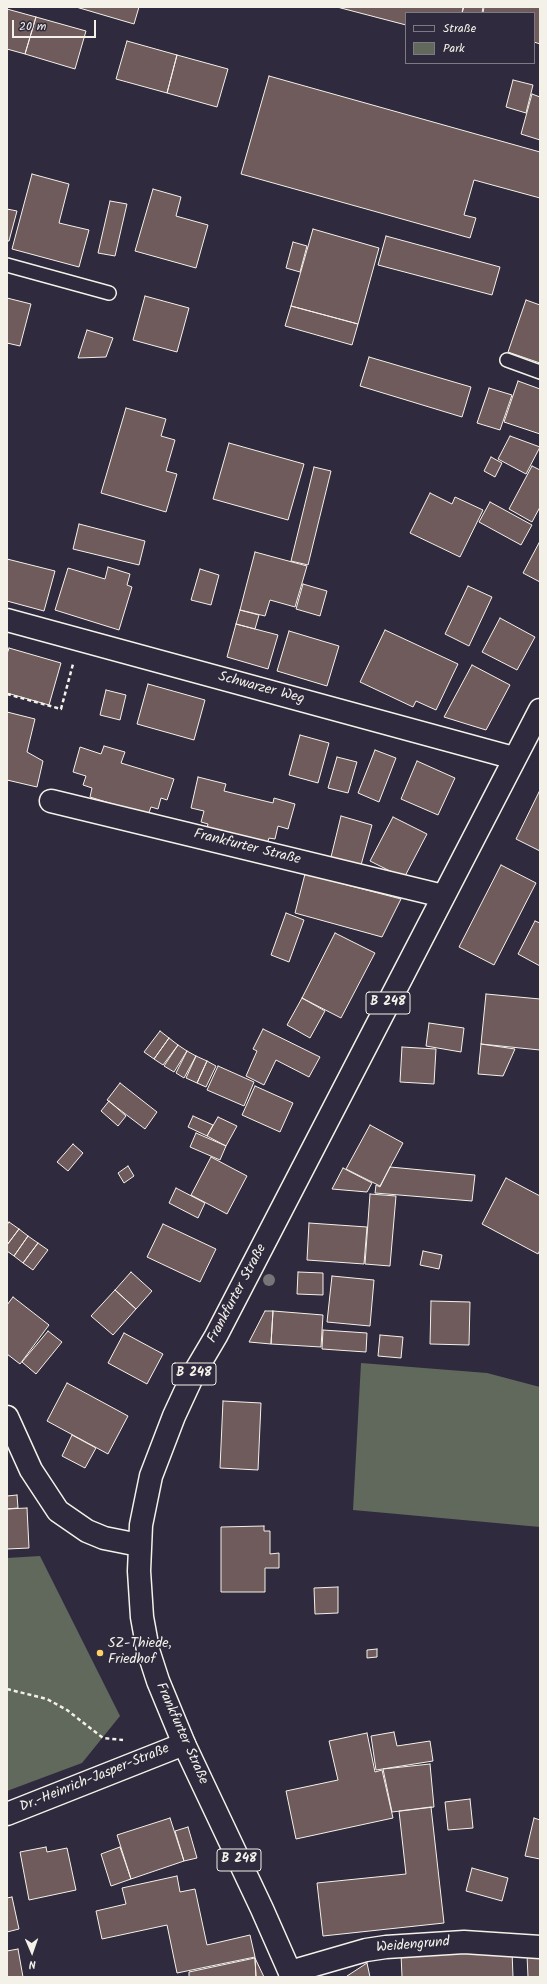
<!DOCTYPE html>
<html>
<head>
<meta charset="utf-8">
<style>
  body { margin:0 }
  #map { position:relative; width:547px; height:1984px; overflow:hidden; background:#2f2a3d; font-family:Kalam,sans-serif }
  canvas { display:block }
  .frame { position:absolute; inset:0; border:8px solid #f4f1e8; pointer-events:none }
  .legend { position:absolute; left:405px; top:12px; width:130px; height:52px; box-sizing:border-box; background:#2f2a3d; border:1px solid #7e7a81; margin:0; padding:5px 7px; list-style:none; font-size:12px; color:#f4f1e8 }
  .legend li { display:flex; align-items:center; gap:8px; height:20px }
  .legend b { width:20px; border:1px solid #7e7a81 }
  .north { position:absolute; left:12px; top:1932px; width:40px; height:40px; -webkit-text-stroke:3px #2f2a3d; paint-order:stroke; rotate:178deg; font-size:11px; font-weight:700; line-height:16px; text-align:center; color:#f4f1e8 }
  .north::after { content:''; display:block; margin:auto; width:14px; height:18px; background:#f4f1e8; clip-path:polygon(50% 0,100% 100%,50% 72%,0 100%) }
  .scale { position:absolute; left:12px; top:20px; width:84px; height:18px; box-sizing:border-box; border:2px solid #f4f1e8; border-top:0; padding-left:5px; font-size:12px; line-height:14px; white-space:nowrap; color:#f4f1e8; -webkit-text-stroke:3px #2f2a3d; paint-order:stroke }
</style>
</head>
<body>
<div id="map">
<canvas width="547" height="1984"></canvas>
<div class="frame"></div>
<ul class="legend">
<li><b style="height:5px;background:#2f2a3d"></b>Straße</li>
<li><b style="height:11px;background:#61685c"></b>Park</li>
</ul>
<div class="north">N</div>
<div class="scale">20 m</div>
</div>
<script>
const ctx = document.querySelector('canvas').getContext('2d');
ctx.lineJoin = 'round';
function fillPath(path, color) { ctx.fillStyle = color; ctx.fill(path, 'evenodd'); }
const toPath = rows => new Path2D(rows.map(r => 'M' + r).join(''));
function trace(path, color, width, dash) { ctx.strokeStyle = color; ctx.lineWidth = width; ctx.lineCap = dash ? 'butt' : 'round'; ctx.setLineDash(dash || []); ctx.stroke(path); }
function write(font, color, halo, rows, align = 'center') {
  ctx.font = font + ' Kalam,sans-serif'; ctx.lineWidth = 3; ctx.setLineDash([]); ctx.textBaseline = 'middle'; ctx.strokeStyle = halo; ctx.fillStyle = color; for (const [text, x, y, turn = 0] of rows) {
    ctx.save(); ctx.translate(x, y); ctx.rotate((+turn || 0) * Math.PI / 180); ctx.textAlign = isNaN(turn) ? turn : align; if (halo) ctx.strokeText(text, 0, 0); ctx.fillText(text, 0, 0); ctx.restore();
  }
}
const green = toPath([
  [361,1363,487,1373,540,1387,540,1527,353,1510],
  [40,1556,120,1716,82,1763,7,1791,7,1558]
]);
const building = toPath([
  [76,7,139,7,134,24,76,7],
  [337,7,463,7,462,13,406,13,406,25,337,7],
  [464,7,483,7,482,13,462,13,464,7],
  [484,7,540,7,540,44,534,42,534,13,483,13,484,7],
  [7,9,36,17,25,54,7,49,7,9],
  [36,17,86,31,75,69,25,54,36,17],
  [127,41,177,55,167,93,116,79,127,41],
  [177,55,228,69,217,107,167,93,177,55],
  [269,76,540,152,540,198,474,180,464,215,476,218,470,238,241,174,269,76],
  [513,80,533,85,526,113,506,107,513,80],
  [532,94,540,97,540,140,521,134,532,94],
  [32,174,69,184,59,223,89,230,79,267,12,249,32,174],
  [153,189,181,197,176,216,208,225,196,268,135,251,153,189],
  [110,201,127,204,115,256,98,253,110,201],
  [7,209,17,211,9,241,7,241,7,209],
  [313,229,379,248,358,324,291,306,313,229],
  [386,236,500,267,492,295,378,265,386,236],
  [293,242,307,246,300,272,286,268,293,242],
  [145,296,189,308,177,352,133,340,145,296],
  [7,298,31,304,20,346,7,343,7,298],
  [526,300,540,305,540,363,508,352,526,300],
  [291,306,358,324,352,345,285,326,291,306],
  [87,330,113,338,106,357,78,358,87,330],
  [369,357,471,387,462,417,360,386,369,357],
  [518,381,540,389,540,434,504,422,518,381],
  [489,388,512,395,500,430,477,423,489,388],
  [126,408,166,419,161,436,175,440,166,471,177,474,166,512,101,493,126,408],
  [510,436,540,447,526,474,498,459,510,436],
  [229,443,304,464,288,520,213,499,229,443],
  [491,457,502,463,495,477,484,471,491,457],
  [532,466,540,470,540,507,532,522,509,509,532,466],
  [314,467,331,471,308,565,291,561,314,467],
  [430,493,452,504,455,497,483,510,460,557,410,533,430,493],
  [490,502,532,525,521,545,479,522,490,502],
  [79,524,145,541,139,565,73,549,79,524],
  [540,541,540,582,523,573,540,541],
  [255,552,307,566,295,607,270,600,265,616,240,610,255,552],
  [7,559,55,571,44,611,7,601,7,559],
  [108,567,130,574,127,585,132,587,119,630,55,610,68,568,105,579,108,567],
  [200,569,219,575,211,605,191,600,200,569],
  [303,584,327,591,320,616,296,609,303,584],
  [468,586,492,597,469,646,445,634,468,586],
  [240,610,259,615,255,629,236,624,240,610],
  [500,618,535,637,517,670,482,652,500,618],
  [236,624,278,635,268,669,227,657,236,624],
  [385,630,458,664,436,710,416,701,413,707,360,682,385,630],
  [289,631,339,646,327,686,277,671,289,631],
  [9,648,61,663,49,705,7,693,7,654,9,648],
  [472,665,510,685,486,730,444,717,472,665],
  [148,684,205,700,194,740,137,724,148,684],
  [106,690,126,695,120,720,100,715,106,690],
  [7,712,35,719,27,752,43,761,37,787,7,780,7,712],
  [300,735,329,743,318,783,289,775,300,735],
  [104,746,125,752,121,763,174,779,167,800,161,798,158,809,151,807,148,815,90,797,92,788,83,785,86,776,73,772,80,747,101,754,104,746],
  [375,750,396,758,379,802,358,793,375,750],
  [337,757,357,762,348,793,328,788,337,757],
  [417,761,455,778,438,815,401,799,417,761],
  [198,777,226,784,224,791,273,803,274,798,295,804,288,829,278,826,275,839,269,838,266,847,206,832,208,824,201,822,204,811,191,808,198,777],
  [539,792,540,792,540,851,516,839,539,792],
  [341,816,372,825,361,865,331,857,341,816],
  [393,817,427,834,404,878,370,861,393,817],
  [501,865,536,883,494,965,459,947,501,865],
  [305,874,401,899,382,937,295,913,305,874],
  [286,913,304,920,289,962,271,955,286,913],
  [535,921,540,923,540,966,518,954,535,921],
  [335,933,375,953,341,1018,302,998,335,933],
  [486,994,540,999,540,1050,481,1044,486,994],
  [302,998,325,1011,310,1038,287,1025,302,998],
  [429,1023,464,1028,461,1052,426,1046,429,1023],
  [263,1029,320,1057,309,1077,276,1060,264,1085,246,1076,257,1051,253,1049,263,1029],
  [160,1031,169,1038,154,1059,144,1052,160,1031],
  [169,1038,178,1045,163,1065,154,1059,169,1038],
  [481,1044,515,1049,503,1076,478,1074,481,1044],
  [178,1045,187,1051,174,1072,164,1066,178,1045],
  [402,1047,436,1049,434,1084,400,1082,402,1047],
  [187,1051,196,1056,184,1078,176,1073,187,1051],
  [196,1056,207,1061,197,1083,186,1078,196,1056],
  [207,1061,216,1066,206,1087,197,1083,207,1061],
  [218,1066,254,1082,244,1106,207,1090,218,1066],
  [120,1083,157,1112,145,1129,107,1100,120,1083],
  [255,1086,293,1103,280,1132,242,1115,255,1086],
  [109,1101,126,1116,118,1126,101,1111,109,1101],
  [193,1116,213,1125,207,1136,188,1127,193,1116],
  [218,1117,237,1126,226,1146,207,1136,218,1117],
  [370,1125,403,1143,380,1186,346,1169,370,1125],
  [196,1133,226,1146,220,1160,190,1147,196,1133],
  [73,1144,83,1153,68,1171,57,1162,73,1144],
  [211,1157,247,1176,227,1214,191,1195,211,1157],
  [128,1166,134,1176,124,1183,118,1173,128,1166],
  [390,1167,475,1175,472,1201,375,1193,376,1185,380,1187,390,1167],
  [343,1168,372,1183,367,1192,332,1189,343,1168],
  [506,1178,540,1196,540,1250,538,1254,482,1224,506,1178],
  [176,1188,205,1203,198,1218,169,1203,176,1188],
  [370,1194,396,1196,390,1266,365,1264,370,1194],
  [9,1222,19,1229,7,1245,7,1225,9,1222],
  [309,1223,367,1227,364,1264,307,1260,309,1223],
  [163,1224,216,1249,200,1282,147,1257,163,1224],
  [19,1229,28,1236,14,1256,7,1251,7,1245,19,1229],
  [28,1236,38,1243,23,1263,14,1256,28,1236],
  [38,1243,48,1250,33,1270,23,1263,38,1243],
  [423,1251,442,1255,439,1269,420,1265,423,1251],
  [131,1272,152,1291,136,1309,115,1290,131,1272],
  [298,1272,323,1273,323,1295,297,1294,298,1272],
  [332,1276,374,1280,370,1326,327,1322,332,1276],
  [115,1290,136,1309,113,1335,91,1316,115,1290],
  [13,1297,49,1325,20,1364,7,1354,7,1305,13,1297],
  [431,1301,470,1302,469,1345,430,1344,431,1301],
  [265,1311,273,1311,271,1344,249,1342,265,1311],
  [273,1311,323,1315,321,1347,271,1344,273,1311],
  [323,1330,367,1333,366,1352,322,1349,323,1330],
  [48,1331,62,1342,36,1374,22,1362,48,1331],
  [124,1333,163,1354,147,1384,108,1363,124,1333],
  [380,1335,403,1337,401,1358,378,1356,380,1335],
  [67,1383,128,1416,108,1454,47,1421,67,1383],
  [223,1401,261,1403,258,1470,220,1468,223,1401],
  [72,1435,96,1448,85,1468,62,1456,72,1435],
  [17,1495,18,1508,7,1509,7,1496,17,1495],
  [27,1508,29,1548,7,1549,7,1509,27,1508],
  [264,1526,264,1531,270,1531,270,1554,279,1553,279,1568,265,1568,265,1592,221,1592,221,1527,264,1526],
  [338,1587,338,1613,315,1614,314,1588,338,1587],
  [377,1649,377,1657,367,1658,367,1650,377,1649],
  [394,1732,397,1746,430,1741,433,1761,376,1770,371,1736,394,1732],
  [367,1733,375,1772,382,1770,393,1818,296,1839,286,1791,338,1780,329,1741,367,1733],
  [430,1764,434,1807,392,1812,383,1769,430,1764],
  [470,1799,473,1828,448,1830,445,1802,470,1799],
  [431,1807,444,1923,323,1936,317,1883,406,1874,399,1811,431,1807],
  [170,1818,184,1861,131,1879,117,1835,170,1818],
  [534,1818,540,1820,540,1859,525,1856,534,1818],
  [188,1827,197,1858,184,1861,175,1831,188,1827],
  [46,1847,47,1852,67,1848,76,1890,29,1900,20,1852,46,1847],
  [120,1847,131,1879,111,1886,101,1854,120,1847],
  [472,1868,508,1878,502,1901,466,1891,472,1868],
  [177,1876,180,1892,195,1889,207,1945,250,1935,255,1957,177,1973,167,1925,102,1939,96,1911,126,1904,122,1888,177,1876],
  [12,1897,19,1929,7,1932,7,1898,12,1897],
  [18,1949,23,1977,7,1977,7,1951,18,1949],
  [512,1951,513,1977,402,1977,401,1954,512,1951],
  [527,1955,540,1956,540,1977,528,1977,527,1955],
  [255,1958,264,1977,256,1977,255,1958],
  [255,1958,256,1977,189,1977,189,1972,255,1958],
  [367,1963,370,1977,348,1977,347,1976,367,1963]
]);
const path = toPath([
  [7,694,61,709,73,664],
  [7,1689,47,1699,67,1710,103,1738,123,1740]
]);
const service = toPath([
  [7,265,109,293],
  [507,360,540,372]
]);
const minor = toPath([
  [7,620,514,758],
  [51,801,443,896],
  [7,1417,31,1470,58,1511,87,1531,104,1538,139,1545],
  [7,1814,184,1744],
  [290,1972,366,1950,386,1947,464,1942,540,1947]
]);
const primary = toPath([
  [292,1977,262,1909,184,1744,158,1681,148,1650,142,1617,139,1571,141,1525,151,1476,174,1416,193,1375,216,1336,540,710]
]);
const trees = [
  [269,1280]
];
const markers = [
  [100,1653,4,"#ffd166"]
];
const shields = [
  [388,1003,44],
  [194,1374,44],
  [239,1860,44]
];
const shieldNames = [
  ["B 248",388,1003],
  ["B 248",194,1374],
  ["B 248",239,1860]
];
const streetNames = [
  ["Schwarzer Weg",261,689,15],
  ["Frankfurter Straße",247,848,14],
  ["Frankfurter Straße",238,1294,-62],
  ["Frankfurter Straße",181,1734,66],
  ["Dr.-Heinrich-Jasper-Straße",95,1779,-22],
  ["Weidengrund",413,1946,-5]
];
const poiNames = [
  ["SZ-Thiede,",108,1645],
  ["Friedhof",108,1661]
];
fillPath(green, '#61685c');
fillPath(building, '#6f5b5c');
trace(building, '#f4f1e8', 1);
trace(service, '#f4f1e8', 16);
trace(minor, '#f4f1e8', 25);
trace(primary, '#f4f1e8', 25);
trace(path, '#f4f1e8', 2.5, [4, 3]);
trace(service, '#2f2a3d', 13);
trace(minor, '#2f2a3d', 22);
trace(primary, '#2f2a3d', 22);
ctx.fillStyle = '#777578';
for (const [x, y] of trees) { ctx.beginPath(); ctx.arc(x, y, 6, 0, 2 * Math.PI); ctx.fill(); }
for (const [x, y, r, color] of markers) { const dot = new Path2D(); dot.arc(x, y, r, 0, 2 * Math.PI); ctx.fillStyle = color; ctx.fill(dot); trace(dot, '#2f2a3d', 1.5); }
for (const [x, y, w] of shields) { const box = new Path2D(); box.roundRect(x - w / 2, y - 11, w, 22, 3); ctx.fillStyle = '#2f2a3d'; ctx.fill(box); trace(box, '#f4f1e8', 1); }
write('bold 13px', '#f4f1e8', null, shieldNames);
write('14px', '#f4f1e8', '#2f2a3d', streetNames);
write('14px', '#f4f1e8', '#2f2a3d', poiNames, 'left');
</script>
</body>
</html>
